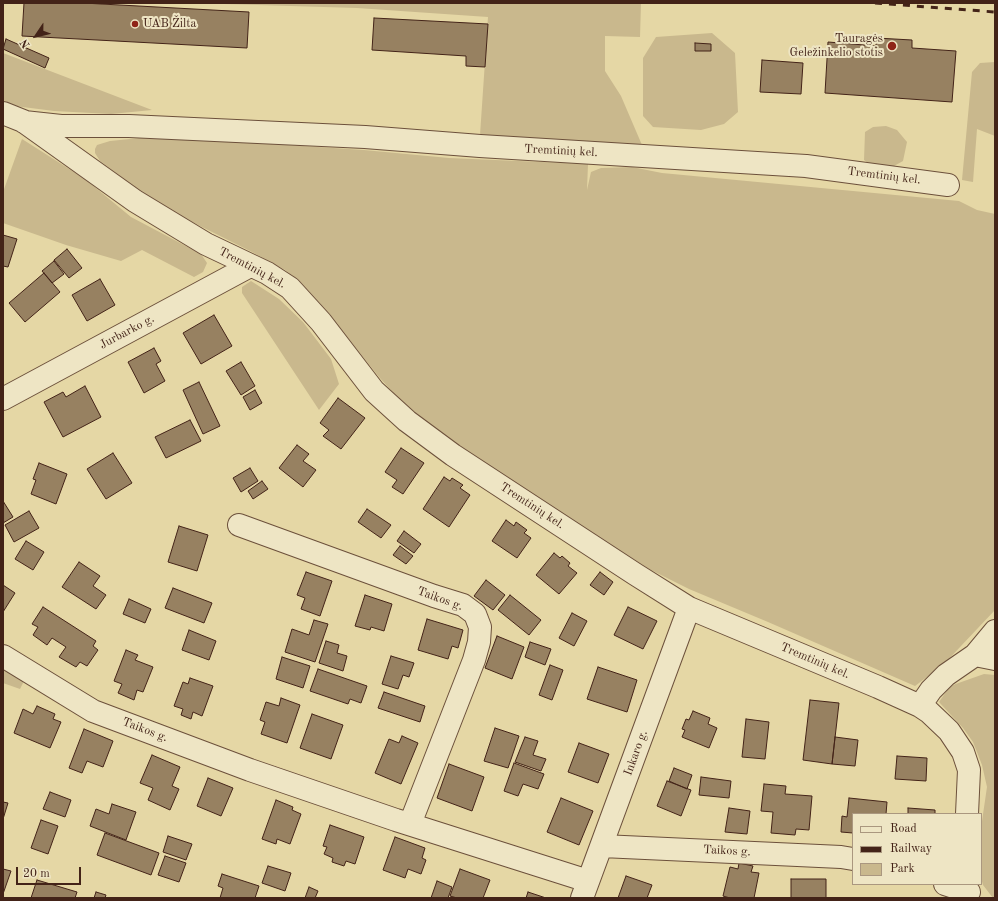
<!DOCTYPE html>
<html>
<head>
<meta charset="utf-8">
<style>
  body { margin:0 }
  #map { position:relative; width:998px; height:901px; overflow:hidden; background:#e5d7a5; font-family:"Old Standard TT",serif }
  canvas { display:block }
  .frame { position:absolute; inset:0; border:4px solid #432318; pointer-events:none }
  .legend { position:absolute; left:852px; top:813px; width:130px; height:72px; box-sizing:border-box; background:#eee5c4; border:1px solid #aa977f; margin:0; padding:5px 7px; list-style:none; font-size:12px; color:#432318 }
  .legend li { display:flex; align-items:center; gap:8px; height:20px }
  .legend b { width:20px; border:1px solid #aa977f }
  .north { position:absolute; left:16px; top:16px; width:40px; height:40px; -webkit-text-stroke:3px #eee5c4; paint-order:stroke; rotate:235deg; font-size:11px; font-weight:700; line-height:16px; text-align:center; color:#432318 }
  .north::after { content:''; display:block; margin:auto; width:14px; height:18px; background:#432318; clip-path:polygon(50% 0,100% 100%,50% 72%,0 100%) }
  .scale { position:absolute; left:16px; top:867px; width:65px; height:18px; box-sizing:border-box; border:2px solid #432318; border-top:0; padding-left:5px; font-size:12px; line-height:14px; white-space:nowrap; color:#432318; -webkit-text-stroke:3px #eee5c4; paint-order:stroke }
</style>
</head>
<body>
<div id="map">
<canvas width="998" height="901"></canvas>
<div class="frame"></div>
<ul class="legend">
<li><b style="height:5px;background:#eee5c4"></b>Road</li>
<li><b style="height:5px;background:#432318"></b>Railway</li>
<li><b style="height:11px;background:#c9b88d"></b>Park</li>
</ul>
<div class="north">N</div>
<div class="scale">20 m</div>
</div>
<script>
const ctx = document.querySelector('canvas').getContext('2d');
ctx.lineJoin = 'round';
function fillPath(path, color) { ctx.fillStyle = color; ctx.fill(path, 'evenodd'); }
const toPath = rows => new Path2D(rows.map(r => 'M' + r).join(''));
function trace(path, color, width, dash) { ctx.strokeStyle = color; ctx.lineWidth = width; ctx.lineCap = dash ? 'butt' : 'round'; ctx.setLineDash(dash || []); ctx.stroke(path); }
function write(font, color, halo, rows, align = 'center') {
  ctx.font = font + ' "Old Standard TT",serif'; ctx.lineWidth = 4; ctx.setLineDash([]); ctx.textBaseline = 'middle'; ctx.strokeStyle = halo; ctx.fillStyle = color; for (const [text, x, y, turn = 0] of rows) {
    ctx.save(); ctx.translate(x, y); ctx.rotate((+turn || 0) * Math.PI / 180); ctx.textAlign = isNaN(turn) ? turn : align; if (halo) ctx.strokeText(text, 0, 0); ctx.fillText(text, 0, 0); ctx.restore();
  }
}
const green = toPath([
  [191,3,641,3,640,37,605,36,605,71,621,96,642,145,480,135,488,17,357,8],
  [712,33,735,53,738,112,724,124,701,130,653,127,643,116,643,58,656,37],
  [3,53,152,110,111,114,54,111,15,106,3,100],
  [995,62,995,136,977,129,973,182,962,180,972,72,980,63],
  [886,126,897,130,907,142,903,161,894,166,873,167,864,160,865,132,873,127],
  [140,138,226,141,364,150,449,158,588,164,587,190,591,172,601,168,632,167,662,173,959,201,977,210,995,214,995,610,944,664,915,686,768,622,689,589,651,570,555,510,462,447,421,417,397,397,379,377,340,328,301,283,285,270,252,252,202,227,158,204,100,161,95,153,95,149,97,145,110,141],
  [22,139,85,179,131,217,201,254,207,263,203,272,194,277,142,250,121,261,66,245,3,223,3,192],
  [251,281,279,299,303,322,331,359,339,384,319,410,242,293,242,287],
  [3,668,24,681,20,689,3,683],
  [984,674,995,675,995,898,993,898,983,885,981,878,981,828,987,787,982,765,973,742,963,728,939,702,950,686]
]);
const building = toPath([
  [24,3,83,3,249,12,247,48,22,36,24,3],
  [374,18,488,24,485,67,466,66,466,56,372,50,374,18],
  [876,38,912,40,912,48,956,51,952,102,825,93,828,42,876,46,876,38],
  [6,39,49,58,45,68,3,49,6,39],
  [695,43,711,44,711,51,695,51,695,43],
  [762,60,803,63,801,94,760,92,762,60],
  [3,235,17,239,8,267,3,266,3,235],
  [67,249,82,268,69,278,54,260,67,249],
  [54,261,64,274,52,283,42,271,54,261],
  [44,273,60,292,25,322,9,303,44,273],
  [100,279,115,305,87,321,72,295,100,279],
  [214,315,232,346,201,364,183,333,214,315],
  [154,348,161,361,156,364,165,381,144,393,128,362,154,348],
  [241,362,255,386,241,395,226,371,241,362],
  [199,382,220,426,203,434,183,390,199,382],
  [85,386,101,417,63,437,44,402,63,392,66,397,85,386],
  [255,390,262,403,250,410,243,397,255,390],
  [338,398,365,418,341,449,323,436,329,430,320,423,338,398],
  [190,420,201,441,166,458,155,437,190,420],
  [297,445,309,454,303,461,316,470,303,487,279,468,297,445],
  [401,448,424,463,403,494,392,487,397,480,385,472,401,448],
  [113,453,132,483,106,499,87,469,113,453],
  [39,463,67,474,56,504,31,494,36,480,33,479,39,463],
  [250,468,258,481,241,492,233,478,250,468],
  [444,477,450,481,452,478,463,485,460,488,470,495,449,527,423,509,444,477],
  [262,481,268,489,253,499,248,491,262,481],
  [3,501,13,517,3,523,3,501],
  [367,509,391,525,381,538,358,522,367,509],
  [29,511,39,528,14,542,5,525,29,511],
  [506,520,514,526,516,522,527,530,524,533,531,538,517,558,492,541,506,520],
  [179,526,208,535,197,571,168,562,179,526],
  [404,531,421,544,414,553,397,541,404,531],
  [26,541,44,552,33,570,15,559,26,541],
  [400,546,413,556,406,564,393,555,400,546],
  [554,553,560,558,562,556,570,563,568,566,577,573,559,594,536,575,554,553],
  [79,562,100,576,93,586,106,595,96,609,62,587,79,562],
  [306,572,332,581,320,616,301,609,305,598,297,595,306,572],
  [600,572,613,582,604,595,590,585,600,572],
  [486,580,505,595,493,610,474,596,486,580],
  [3,585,15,593,3,612,3,585],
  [173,588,212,603,204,623,165,608,173,588],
  [365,595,392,604,384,631,371,627,370,630,355,626,365,595],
  [510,595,541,620,529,635,498,610,510,595],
  [129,599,151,609,145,623,123,614,129,599],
  [43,607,96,641,93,646,98,650,87,666,80,662,76,667,59,657,66,647,52,638,47,645,33,635,38,627,32,624,43,607],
  [628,607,657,621,643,649,614,635,628,607],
  [572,613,587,621,574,646,559,638,572,613],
  [427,619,463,630,458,648,452,646,448,659,418,650,427,619],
  [314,620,328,624,315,662,285,652,292,629,309,635,314,620],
  [189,630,216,641,209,660,182,650,189,630],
  [497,636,524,647,512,679,485,668,497,636],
  [326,641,339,645,337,653,347,656,343,671,319,663,326,641],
  [530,642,551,649,545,665,525,657,530,642],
  [126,650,138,655,135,660,153,667,143,692,137,690,134,700,118,693,122,684,114,681,126,650],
  [391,656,414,663,409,677,403,675,398,689,382,684,391,656],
  [282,657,310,666,303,688,276,679,282,657],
  [550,665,563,670,552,700,539,695,550,665],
  [598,667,637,680,627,712,587,699,598,667],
  [318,669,367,686,361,703,350,699,348,704,310,691,318,669],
  [190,678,213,686,202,716,193,712,191,719,181,715,183,709,174,706,183,682,188,684,190,678],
  [384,692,425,706,420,722,378,708,384,692],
  [281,698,300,705,287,743,261,734,265,722,260,720,266,702,279,706,281,698],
  [810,700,839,703,832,764,803,760,810,700],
  [37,706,55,714,53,719,61,722,50,748,14,733,23,709,33,714,37,706],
  [693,711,710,718,708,724,717,728,709,748,682,737,685,730,682,729,686,719,689,720,693,711],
  [312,714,343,725,331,759,300,748,312,714],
  [746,719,769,722,765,759,742,757,746,719],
  [495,728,519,736,508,768,484,761,495,728],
  [84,729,113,741,103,767,87,761,82,773,69,768,84,729],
  [402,736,418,743,401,784,375,773,389,739,399,743,402,736],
  [525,737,538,741,533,755,546,759,541,771,515,762,525,737],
  [835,737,858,740,855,766,832,764,835,737],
  [579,743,609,754,598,783,568,772,579,743],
  [152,755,180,767,172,786,179,789,170,810,148,800,153,788,140,783,152,755],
  [897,756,927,758,926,781,895,779,897,756],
  [514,763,544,774,538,789,523,784,518,796,504,791,514,763],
  [449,764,484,777,472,811,437,798,449,764],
  [674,768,692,775,687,789,669,781,674,768],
  [701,777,731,781,729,798,699,795,701,777],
  [208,778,233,788,221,816,197,806,208,778],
  [667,781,691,790,681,816,657,806,667,781],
  [764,784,786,786,785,794,812,796,809,830,796,829,795,835,771,833,773,812,761,811,764,784],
  [50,792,71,800,65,817,43,809,50,792],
  [561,798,593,811,579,845,547,832,561,798],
  [849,798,887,802,886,814,853,814,853,833,841,832,842,816,847,817,849,798],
  [276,800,293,807,292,810,301,814,290,844,277,839,276,844,262,839,276,800],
  [3,802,8,803,3,819,3,802],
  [112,804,136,812,126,840,90,826,96,809,109,814,112,804],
  [729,808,750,811,747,834,725,832,729,808],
  [908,808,935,810,935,814,908,814,908,808],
  [41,820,58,826,48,854,31,848,41,820],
  [330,825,364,837,355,864,346,861,344,866,332,862,333,858,324,854,327,847,323,846,330,825],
  [105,833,159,853,151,875,97,855,105,833],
  [168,836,192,844,186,860,163,852,168,836],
  [395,837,425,848,422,858,426,860,421,874,408,869,405,878,383,870,395,837],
  [165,856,186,863,179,882,158,875,165,856],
  [739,863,753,866,751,872,759,873,754,898,730,898,723,896,730,867,738,869,739,863],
  [268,866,291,873,285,891,262,883,268,866],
  [3,869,11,871,3,894,3,869],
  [460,869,490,880,483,898,457,898,450,896,460,869],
  [222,874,259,886,255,898,220,898,223,888,218,886,222,874],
  [626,876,652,885,647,898,618,898,626,876],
  [791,879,826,879,826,898,791,898,791,879],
  [37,880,77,892,75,898,31,898,37,880],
  [437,881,452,887,448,898,431,898,437,881],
  [309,887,318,891,315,898,305,898,309,887],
  [96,892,106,895,105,898,94,898,96,892],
  [528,892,546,898,526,898,528,892]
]);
const minor = toPath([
  [3,113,23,121,135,201,206,244,267,273,290,288,321,322,374,391,407,421,453,455,635,574,689,608,878,687,920,706,929,712,949,731,963,752,969,770,967,814],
  [24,122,61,126,129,126,365,137,480,146,806,166,948,185],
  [3,399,250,266],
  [239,525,434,596,463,605,475,614,480,627,479,642,474,660,410,824],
  [975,655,995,631],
  [3,656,93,711,250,770,396,820,588,881],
  [920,706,931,690,946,675,975,655,995,659],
  [602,846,841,857,853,859],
  [945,884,969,892],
  [582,898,689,608]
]);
const rail = toPath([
  [875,3,995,12]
]);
const markers = [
  [135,24,4,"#8f2418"],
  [892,46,5,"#8f2418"]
];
const poiNames = [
  ["UAB Žilta",143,24],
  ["Tauragės",883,39,"right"],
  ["Geležinkelio stotis",883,53,"right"]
];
const streetNames = [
  ["Tremtinių kel.",561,151,3],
  ["Tremtinių kel.",884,176,7],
  ["Tremtinių kel.",252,268,28],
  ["Jurbarko g.",127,332,-28],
  ["Tremtinių kel.",532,506,33],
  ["Taikos g.",440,599,20],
  ["Tremtinių kel.",815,661,23],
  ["Taikos g.",145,730,21],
  ["Inkaro g.",636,753,-70],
  ["Taikos g.",727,851,3]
];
fillPath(green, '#c9b88d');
fillPath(building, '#978161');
trace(building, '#432318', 1);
trace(minor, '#6c503b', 24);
trace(minor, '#eee5c4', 22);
trace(rail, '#432318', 3, [7, 7]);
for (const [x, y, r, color] of markers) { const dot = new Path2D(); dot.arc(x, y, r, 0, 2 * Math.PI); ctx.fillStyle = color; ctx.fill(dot); trace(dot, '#eee5c4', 1.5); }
write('12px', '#432318', '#eee5c4', poiNames, 'left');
write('12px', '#432318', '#eee5c4', streetNames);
</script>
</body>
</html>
